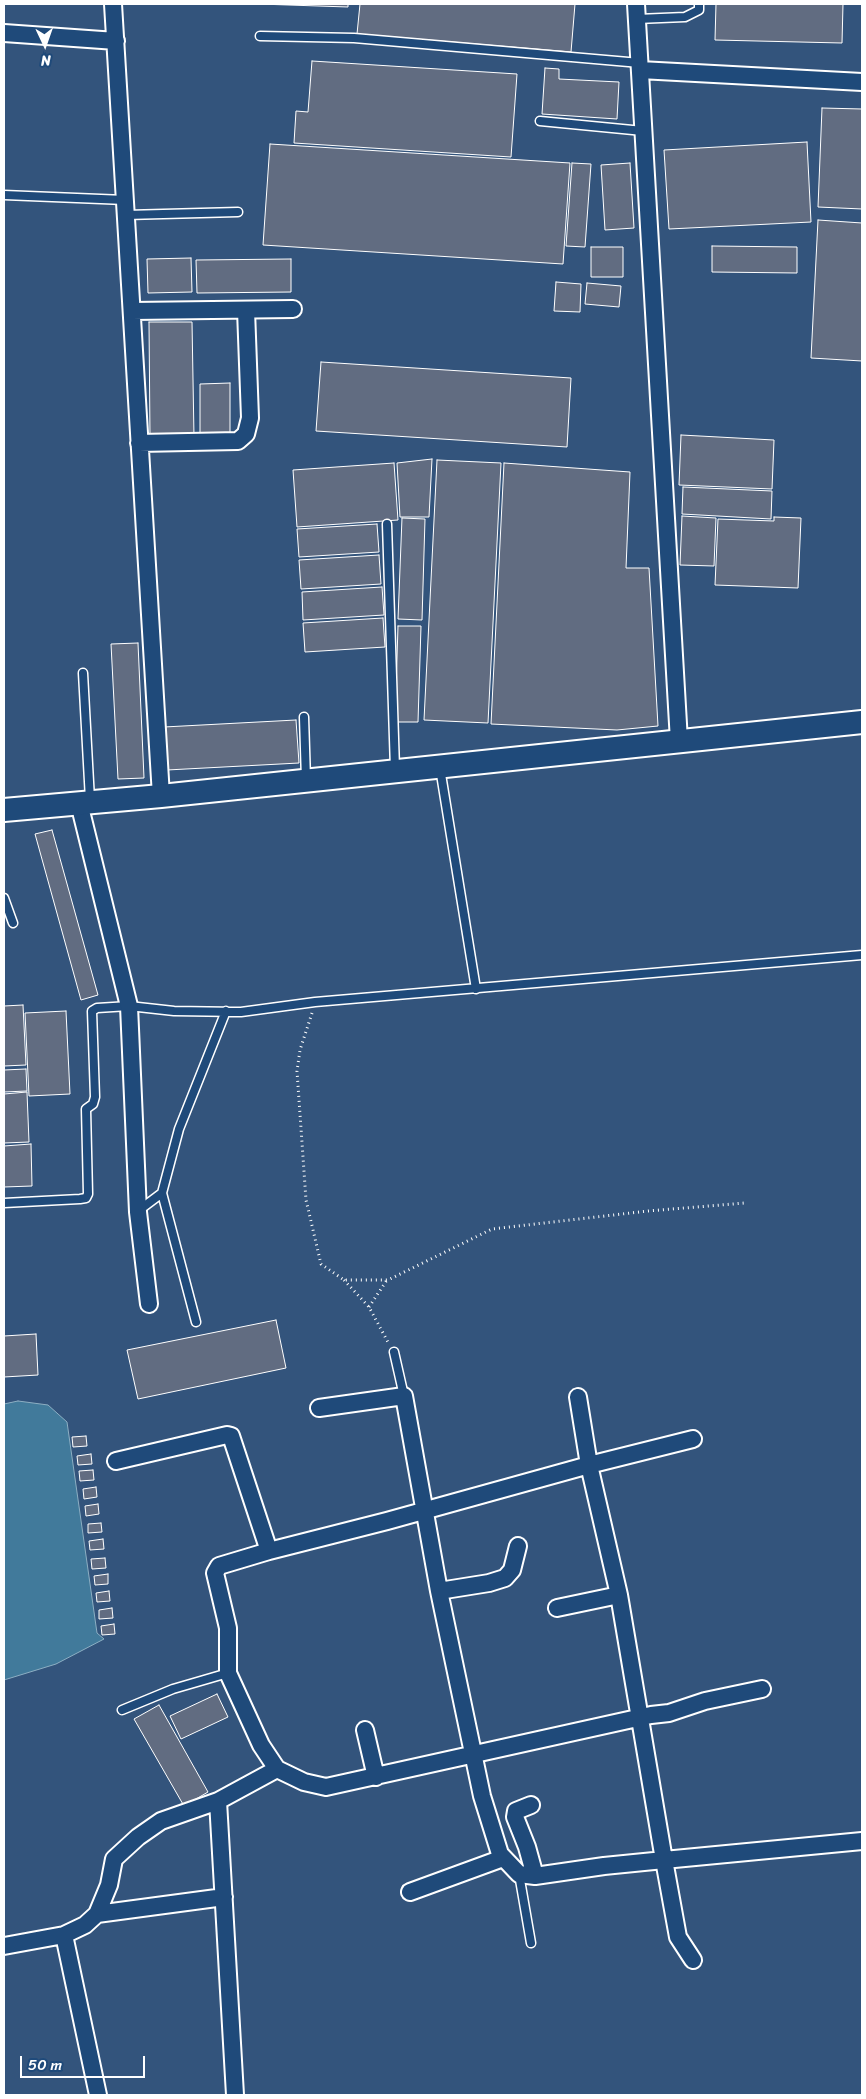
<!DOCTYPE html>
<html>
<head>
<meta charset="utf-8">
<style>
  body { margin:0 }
  #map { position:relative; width:866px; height:2099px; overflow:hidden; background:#33547c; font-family:Sriracha,sans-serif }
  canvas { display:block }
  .frame { position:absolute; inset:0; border:5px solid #fff; pointer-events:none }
  .north { position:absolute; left:20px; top:20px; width:50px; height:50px; -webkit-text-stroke:4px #1f4a7a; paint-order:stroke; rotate:177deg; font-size:14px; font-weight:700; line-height:20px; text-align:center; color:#fff }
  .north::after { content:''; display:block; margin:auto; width:18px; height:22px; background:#fff; clip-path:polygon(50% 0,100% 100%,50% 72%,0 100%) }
  .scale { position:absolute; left:20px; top:2056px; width:125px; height:22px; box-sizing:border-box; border:2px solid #fff; border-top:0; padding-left:6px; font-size:15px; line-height:18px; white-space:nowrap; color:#fff; -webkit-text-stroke:4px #1f4a7a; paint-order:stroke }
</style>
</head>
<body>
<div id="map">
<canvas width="866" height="2099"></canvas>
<div class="frame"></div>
<div class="north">N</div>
<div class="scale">50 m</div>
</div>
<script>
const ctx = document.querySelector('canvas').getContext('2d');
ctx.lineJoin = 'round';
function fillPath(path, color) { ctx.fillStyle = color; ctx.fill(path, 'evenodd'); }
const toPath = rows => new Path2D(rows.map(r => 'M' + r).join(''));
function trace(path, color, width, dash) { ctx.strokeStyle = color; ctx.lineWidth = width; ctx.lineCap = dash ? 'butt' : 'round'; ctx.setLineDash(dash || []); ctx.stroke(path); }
const water = toPath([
  [18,1401,48,1405,67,1422,97,1633,104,1639,56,1664,4,1680,4,1404,18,1401]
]);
const building = toPath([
  [259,4,348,4,348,7,259,4],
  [360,4,575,4,571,52,357,34,360,4],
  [716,4,843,4,842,43,715,40,716,4],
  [312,61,517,74,511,157,294,143,296,111,308,112,312,61],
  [545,68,559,69,559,79,619,82,617,119,542,114,545,68],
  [822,108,862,109,862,209,818,207,822,108],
  [807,142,811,222,669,229,664,150,807,142],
  [270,144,570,163,563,264,263,245,270,144],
  [572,163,591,164,585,247,566,246,572,163],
  [630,163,634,228,605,230,601,165,630,163],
  [818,220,862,223,862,361,811,358,818,220],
  [712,246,797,247,797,273,712,272,712,246],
  [591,247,623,247,623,277,591,277,591,247],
  [191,258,192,292,148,293,147,259,191,258],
  [291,259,291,292,197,293,196,260,291,259],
  [556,282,581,284,580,312,554,311,556,282],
  [587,283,621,286,619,307,585,304,587,283],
  [149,322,192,322,194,437,150,437,149,322],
  [321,362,571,378,567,447,316,431,321,362],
  [230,383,230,436,200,437,200,384,230,383],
  [681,435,774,440,772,489,679,485,681,435],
  [432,459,429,517,400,517,397,463,432,459],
  [437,460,501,463,488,723,424,720,437,460],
  [394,463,398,520,297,527,293,470,394,463],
  [504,463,630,472,626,568,649,568,658,726,617,730,491,724,504,463],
  [683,487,772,491,771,519,682,514,683,487],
  [682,516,716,518,714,566,680,565,682,516],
  [774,517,801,518,798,588,715,585,718,519,774,521,774,517],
  [402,518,425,519,422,620,398,619,402,518],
  [377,524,379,552,299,557,297,529,377,524],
  [379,555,381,584,301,589,299,560,379,555],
  [382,587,384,615,303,620,302,592,382,587],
  [383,618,385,647,305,652,303,623,383,618],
  [398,626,421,626,418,722,395,722,398,626],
  [138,643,144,778,118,779,111,644,138,643],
  [296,720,299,763,167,770,164,727,296,720],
  [52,830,98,995,81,1000,35,834,52,830],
  [23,1005,26,1065,4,1066,4,1006,23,1005],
  [66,1011,70,1094,29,1096,25,1013,66,1011],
  [26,1069,27,1091,4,1092,4,1070,26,1069],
  [27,1092,29,1142,4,1143,4,1094,27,1092],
  [31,1144,32,1186,4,1187,4,1146,31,1144],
  [276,1320,286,1368,138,1399,127,1350,276,1320],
  [36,1334,38,1375,4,1377,4,1336,36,1334],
  [86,1436,87,1446,73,1447,72,1437,86,1436],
  [91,1454,92,1464,78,1465,77,1456,91,1454],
  [93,1470,94,1480,80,1481,79,1471,93,1470],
  [96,1487,97,1497,84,1499,83,1489,96,1487],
  [98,1504,99,1514,86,1516,85,1506,98,1504],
  [101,1523,102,1532,88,1533,88,1524,101,1523],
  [103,1539,104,1549,90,1550,89,1541,103,1539],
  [105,1558,106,1568,92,1569,91,1559,105,1558],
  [108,1574,108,1584,95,1585,94,1576,108,1574],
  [109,1591,110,1601,97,1602,96,1593,109,1591],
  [112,1608,113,1618,99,1619,99,1610,112,1608],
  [114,1624,115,1634,102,1635,101,1626,114,1624],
  [217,1694,228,1717,181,1739,170,1716,217,1694],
  [159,1705,208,1792,184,1806,134,1719,159,1705]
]);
const path = toPath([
  [312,1013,300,1050,297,1071,306,1200,321,1264,344,1280,388,1280,492,1229,648,1211,745,1203],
  [344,1280,369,1307,389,1344],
  [369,1307,387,1280]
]);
const lane = toPath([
  [637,19,685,17,699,10,699,4],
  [260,36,354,38,640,63],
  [540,121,643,131],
  [4,195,125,200],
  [126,215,238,212],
  [387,524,395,769],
  [83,673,90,800],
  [304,717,306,780],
  [440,768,476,989],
  [4,898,13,923],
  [162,1193,196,1322],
  [4,1203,80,1199,86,1198,88,1194,86,1109,93,1104,95,1097,92,1011,97,1008,129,1006,174,1011,241,1012,315,1002,862,955],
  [138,1211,162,1193,179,1129,226,1011],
  [394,1352,404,1396],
  [122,1710,173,1689,228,1673],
  [519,1874,531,1943]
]);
const street = toPath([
  [113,4,161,796],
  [636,4,679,741],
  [4,33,116,41],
  [640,70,862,82],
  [132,311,293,309],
  [139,443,238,441,246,434,250,418,246,310],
  [79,803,129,1006,138,1212,149,1304],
  [578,1397,589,1465,619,1595,664,1860,862,1841],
  [319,1408,404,1396,439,1591,473,1753,482,1796,500,1854,519,1874,535,1876,604,1866,664,1860,678,1937,693,1960],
  [693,1439,589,1465,387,1521,269,1551,219,1566,215,1573,228,1628,228,1673,261,1745,277,1769,304,1782,326,1787,651,1715,669,1713,705,1701,762,1689],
  [116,1461,227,1435,231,1436,269,1551],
  [439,1591,489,1583,505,1578,512,1570,518,1546],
  [557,1608,619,1595],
  [365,1730,376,1777],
  [531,1805,516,1811,515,1817,527,1847,535,1876],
  [410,1892,503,1858],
  [97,1914,224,1897],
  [64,1935,98,2095],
  [4,1946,64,1935,85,1925,97,1914,109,1885,114,1859,138,1837,161,1821,218,1801],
  [235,2095,218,1801,277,1769]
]);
const secondary = toPath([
  [4,810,161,796,862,722]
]);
fillPath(water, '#417a9b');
trace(water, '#8dafc3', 1);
fillPath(building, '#616c81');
trace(building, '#fff', 1);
trace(lane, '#fff', 11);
trace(street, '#fff', 20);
trace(secondary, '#fff', 26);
trace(path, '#fff', 3, [1, 4]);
trace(lane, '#1f4a7a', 8);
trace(street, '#1f4a7a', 16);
trace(secondary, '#1f4a7a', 22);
</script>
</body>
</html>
